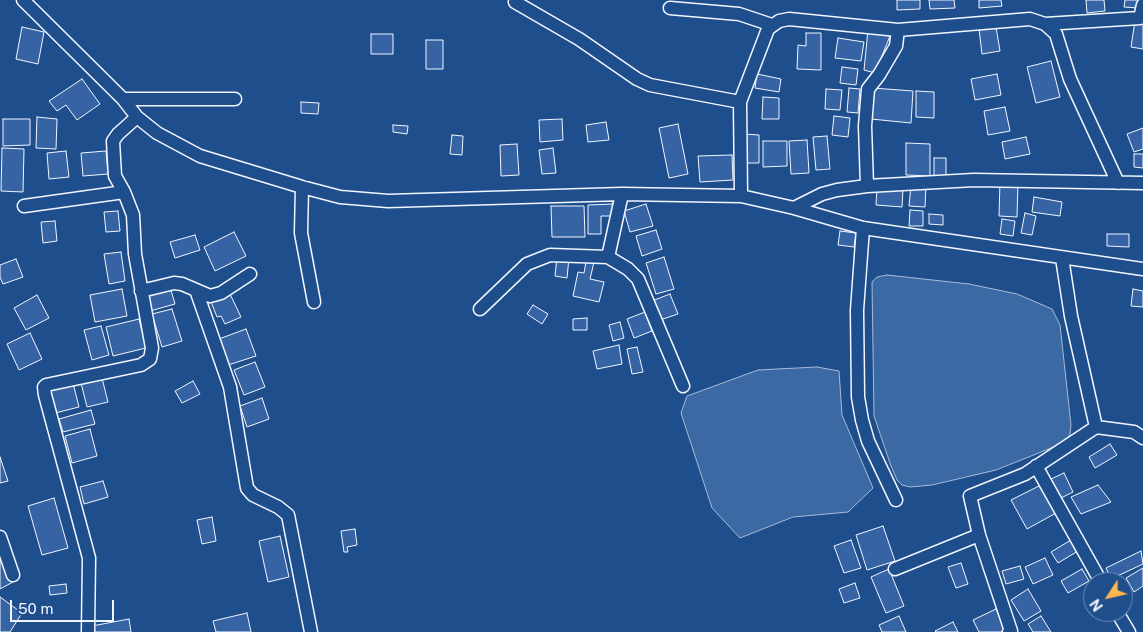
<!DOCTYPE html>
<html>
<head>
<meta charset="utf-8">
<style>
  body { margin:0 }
  #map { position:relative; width:1143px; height:632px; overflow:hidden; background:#1f4e8c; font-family:"Public Sans",sans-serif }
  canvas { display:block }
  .north { position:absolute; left:1083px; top:572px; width:50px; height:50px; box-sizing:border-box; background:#1f4e8c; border:1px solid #7391ba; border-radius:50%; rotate:235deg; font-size:14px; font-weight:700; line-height:20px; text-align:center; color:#f2f6ff }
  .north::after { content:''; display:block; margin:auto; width:18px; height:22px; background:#ffb74d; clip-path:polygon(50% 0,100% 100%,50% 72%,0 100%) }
  .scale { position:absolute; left:10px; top:600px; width:104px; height:22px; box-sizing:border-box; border:2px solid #f2f6ff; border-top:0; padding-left:6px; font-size:15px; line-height:18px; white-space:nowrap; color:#f2f6ff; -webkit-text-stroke:4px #1f4e8c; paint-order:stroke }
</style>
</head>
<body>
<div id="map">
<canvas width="1143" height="632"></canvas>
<div class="north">N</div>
<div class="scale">50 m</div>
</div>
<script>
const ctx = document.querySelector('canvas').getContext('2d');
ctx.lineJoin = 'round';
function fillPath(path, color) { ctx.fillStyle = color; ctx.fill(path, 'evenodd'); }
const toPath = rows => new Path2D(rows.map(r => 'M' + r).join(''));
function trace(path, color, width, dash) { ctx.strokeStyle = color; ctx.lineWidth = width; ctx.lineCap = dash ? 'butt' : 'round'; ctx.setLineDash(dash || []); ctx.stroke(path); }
const water = toPath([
  [887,275,969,284,1017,294,1052,309,1060,325,1071,425,1070,434,1066,442,996,470,932,485,910,487,902,485,897,480,891,466,874,416,872,282,877,277,887,275],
  [817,367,839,371,842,415,873,488,848,512,793,517,740,538,712,508,681,413,687,396,758,370,817,367]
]);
const building = toPath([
  [897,0,920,0,920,9,897,10,897,0],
  [929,0,954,0,955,8,930,9,929,0],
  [979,0,1001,0,1002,6,979,8,979,0],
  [1086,0,1104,0,1105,11,1087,13,1086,0],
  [1125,0,1139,0,1138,8,1124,7,1125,0],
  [1135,21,1143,23,1143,49,1131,47,1135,21],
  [22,27,44,32,38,64,16,59,22,27],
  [996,27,1000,51,982,54,979,29,996,27],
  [868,30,890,36,875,73,864,70,868,30],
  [806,33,821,33,821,70,797,69,798,45,806,46,806,33],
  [371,34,393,34,393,54,371,54,371,34],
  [838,38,864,42,861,61,835,58,838,38],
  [426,40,443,40,443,69,426,69,426,40],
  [1051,61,1060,97,1036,103,1027,67,1051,61],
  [842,67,858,69,856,85,840,83,842,67],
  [757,74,781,79,779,92,755,88,757,74],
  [997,74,1001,95,975,100,971,79,997,74],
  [82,79,100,104,77,120,66,105,57,111,49,101,82,79],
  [849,88,860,89,858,113,847,112,849,88],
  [873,88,913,91,911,123,871,119,873,88],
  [826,89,842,90,840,110,825,109,826,89],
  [916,91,934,92,934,118,916,117,916,91],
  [763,97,779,98,779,119,762,119,763,97],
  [301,102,319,103,318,114,301,113,301,102],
  [1005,107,1010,131,988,135,984,111,1005,107],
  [834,116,850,118,848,137,832,135,834,116],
  [37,117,57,119,56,149,36,148,37,117],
  [3,119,30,119,30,145,3,146,3,119],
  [562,119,563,140,540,142,539,120,562,119],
  [606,122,609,140,588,142,586,125,606,122],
  [678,124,688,174,669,178,659,128,678,124],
  [393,125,408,126,407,134,393,132,393,125],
  [1143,128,1143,149,1134,152,1127,134,1143,128],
  [744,134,759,135,759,163,743,163,744,134],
  [452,135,463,136,462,155,450,154,452,135],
  [827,136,830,169,816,170,813,137,827,136],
  [1026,137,1030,154,1005,159,1002,142,1026,137],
  [807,140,809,173,791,174,789,141,807,140],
  [763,141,787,141,787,166,763,167,763,141],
  [906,143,930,144,930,176,906,175,906,143],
  [517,144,519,175,501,176,500,145,517,144],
  [2,148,24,149,23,192,1,191,2,148],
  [553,148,556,173,542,174,539,150,553,148],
  [66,151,69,177,49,179,47,153,66,151],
  [106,151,108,174,83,176,81,153,106,151],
  [1134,154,1143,154,1143,168,1134,167,1134,154],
  [732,155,733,180,700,182,698,156,732,155],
  [934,158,946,158,946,177,934,177,934,158],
  [1000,182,1018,183,1017,217,999,216,1000,182],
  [911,185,926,186,925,207,909,206,911,185],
  [877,188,903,189,902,207,876,205,877,188],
  [1034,197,1062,202,1060,216,1032,212,1034,197],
  [613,204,613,216,601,216,601,234,588,234,588,205,613,204],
  [646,204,653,226,630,232,624,211,646,204],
  [551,206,584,206,585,237,552,237,551,206],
  [910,210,923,211,923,226,909,226,910,210],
  [118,211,120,231,106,232,104,212,118,211],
  [1025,213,1036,216,1032,235,1021,233,1025,213],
  [929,214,943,215,943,225,929,224,929,214],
  [1002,219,1015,221,1013,236,1000,234,1002,219],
  [55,221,57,241,43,243,41,222,55,221],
  [656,230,662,249,642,256,636,236,656,230],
  [840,231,856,233,854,247,838,245,840,231],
  [234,232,246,256,215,271,204,247,234,232],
  [1107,234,1129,234,1129,247,1107,246,1107,234],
  [195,235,200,250,175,258,170,242,195,235],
  [121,252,125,281,109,284,104,254,121,252],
  [587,256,595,258,590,279,604,282,599,302,573,296,578,272,584,273,587,256],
  [557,257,569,258,567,278,555,276,557,257],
  [664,257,674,289,656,294,646,263,664,257],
  [16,259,23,277,3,284,0,277,0,265,16,259],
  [170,287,175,304,150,311,145,294,170,287],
  [122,289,127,316,95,322,90,295,122,289],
  [1133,289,1143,291,1143,307,1131,306,1133,289],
  [230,294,241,317,225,324,221,316,217,317,211,302,230,294],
  [670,294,678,314,660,320,652,301,670,294],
  [37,295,49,318,26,330,14,308,37,295],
  [533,305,548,314,542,324,527,314,533,305],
  [172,309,182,341,162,347,152,314,172,309],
  [645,312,652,331,634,338,627,319,645,312],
  [587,318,587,330,573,330,573,319,587,318],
  [139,319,146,348,113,356,106,327,139,319],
  [620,322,624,338,613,341,609,325,620,322],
  [101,326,109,355,92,360,84,330,101,326],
  [246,329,256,356,228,365,219,339,246,329],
  [30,333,42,359,19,370,7,344,30,333],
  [619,345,622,364,597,369,593,351,619,345],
  [637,347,643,372,632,374,627,349,637,347],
  [255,362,265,387,244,395,234,370,255,362],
  [102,378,108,402,87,407,81,383,102,378],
  [193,381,200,394,182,403,175,391,193,381],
  [73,383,79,407,55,413,49,389,73,383],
  [262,398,269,419,247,427,240,406,262,398],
  [91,410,95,424,63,432,59,419,91,410],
  [90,429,97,456,72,463,65,436,90,429],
  [1110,444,1117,455,1095,468,1089,457,1110,444],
  [0,457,8,481,0,483,0,457],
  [1064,473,1073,492,1059,499,1051,479,1064,473],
  [103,481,108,497,84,504,80,487,103,481],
  [1041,485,1056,513,1027,529,1011,500,1041,485],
  [1098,485,1111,502,1081,514,1071,497,1098,485],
  [54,498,68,548,42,555,28,506,54,498],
  [212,517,216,541,202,544,197,520,212,517],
  [883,526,895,561,867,570,856,535,883,526],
  [355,529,357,545,347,547,348,552,344,552,341,531,355,529],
  [280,536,289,577,268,582,259,541,280,536],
  [851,540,861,568,844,573,834,546,851,540],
  [1071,540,1078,551,1058,563,1051,552,1071,540],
  [1141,551,1143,564,1111,579,1106,568,1141,551],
  [1045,558,1053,575,1033,584,1025,567,1045,558],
  [0,560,13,582,0,589,0,560],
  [961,563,968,584,956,588,948,567,961,563],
  [1020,566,1024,579,1006,584,1002,571,1020,566],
  [1143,568,1143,586,1134,592,1126,578,1143,568],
  [889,569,904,606,886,613,871,577,889,569],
  [1082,569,1089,581,1068,593,1061,581,1082,569],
  [855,583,860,598,844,603,839,589,855,583],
  [66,584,67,593,50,595,49,586,66,584],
  [1028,589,1041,611,1024,621,1011,600,1028,589],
  [0,597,22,613,10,632,0,632,0,597],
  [996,609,1006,630,1001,632,979,632,973,620,996,609],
  [247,613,251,632,216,632,213,621,247,613],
  [899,616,906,632,882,632,879,625,899,616],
  [1041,616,1051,632,1033,632,1028,624,1041,616],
  [129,619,131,632,93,632,92,626,129,619],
  [953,622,958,632,936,632,935,631,953,622]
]);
const street = toPath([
  [23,0,123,99,137,117,157,133,200,156,302,187,340,197,388,201,622,194,741,196,794,208,863,228,1143,269],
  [515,2,579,39,637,79,650,85,740,102],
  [670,8,739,14,772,25],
  [1045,24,1140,18,1143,5],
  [123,99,235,99],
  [867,186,865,126,868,89,879,75,896,46,898,30],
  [302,187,301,233,314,302],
  [741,196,740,102,768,29,779,21,789,19,898,30,1030,19,1045,24,1056,34,1070,79,1118,183],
  [24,206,124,192],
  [794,208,822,194,837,190,867,186,974,180,1143,183],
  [863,228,857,310,858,397,862,420,868,441,896,500],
  [608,257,622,194],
  [1062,258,1071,316,1096,427],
  [196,290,230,387,247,488,253,495,278,507,288,515,311,632],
  [141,291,174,283,182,284,210,296,221,293,250,274],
  [480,309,527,264,550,255,608,257,628,269,638,279,683,386],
  [1036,466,1101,582],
  [0,537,13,575],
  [895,569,979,535],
  [1117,612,1129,632],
  [88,632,89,558,45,395,44,387,46,385,141,365,150,359,152,348,135,254,133,215,124,192,115,176,113,141,118,134,137,117],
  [1009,632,1011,631,979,535,970,496,1025,474,1096,427,1134,432,1143,438]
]);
fillPath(water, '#3b69a3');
trace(water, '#a8bbd7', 1);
fillPath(building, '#3563a3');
trace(building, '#f2f6ff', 1);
trace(street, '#f2f6ff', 15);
trace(street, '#1f4e8c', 12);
</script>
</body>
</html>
